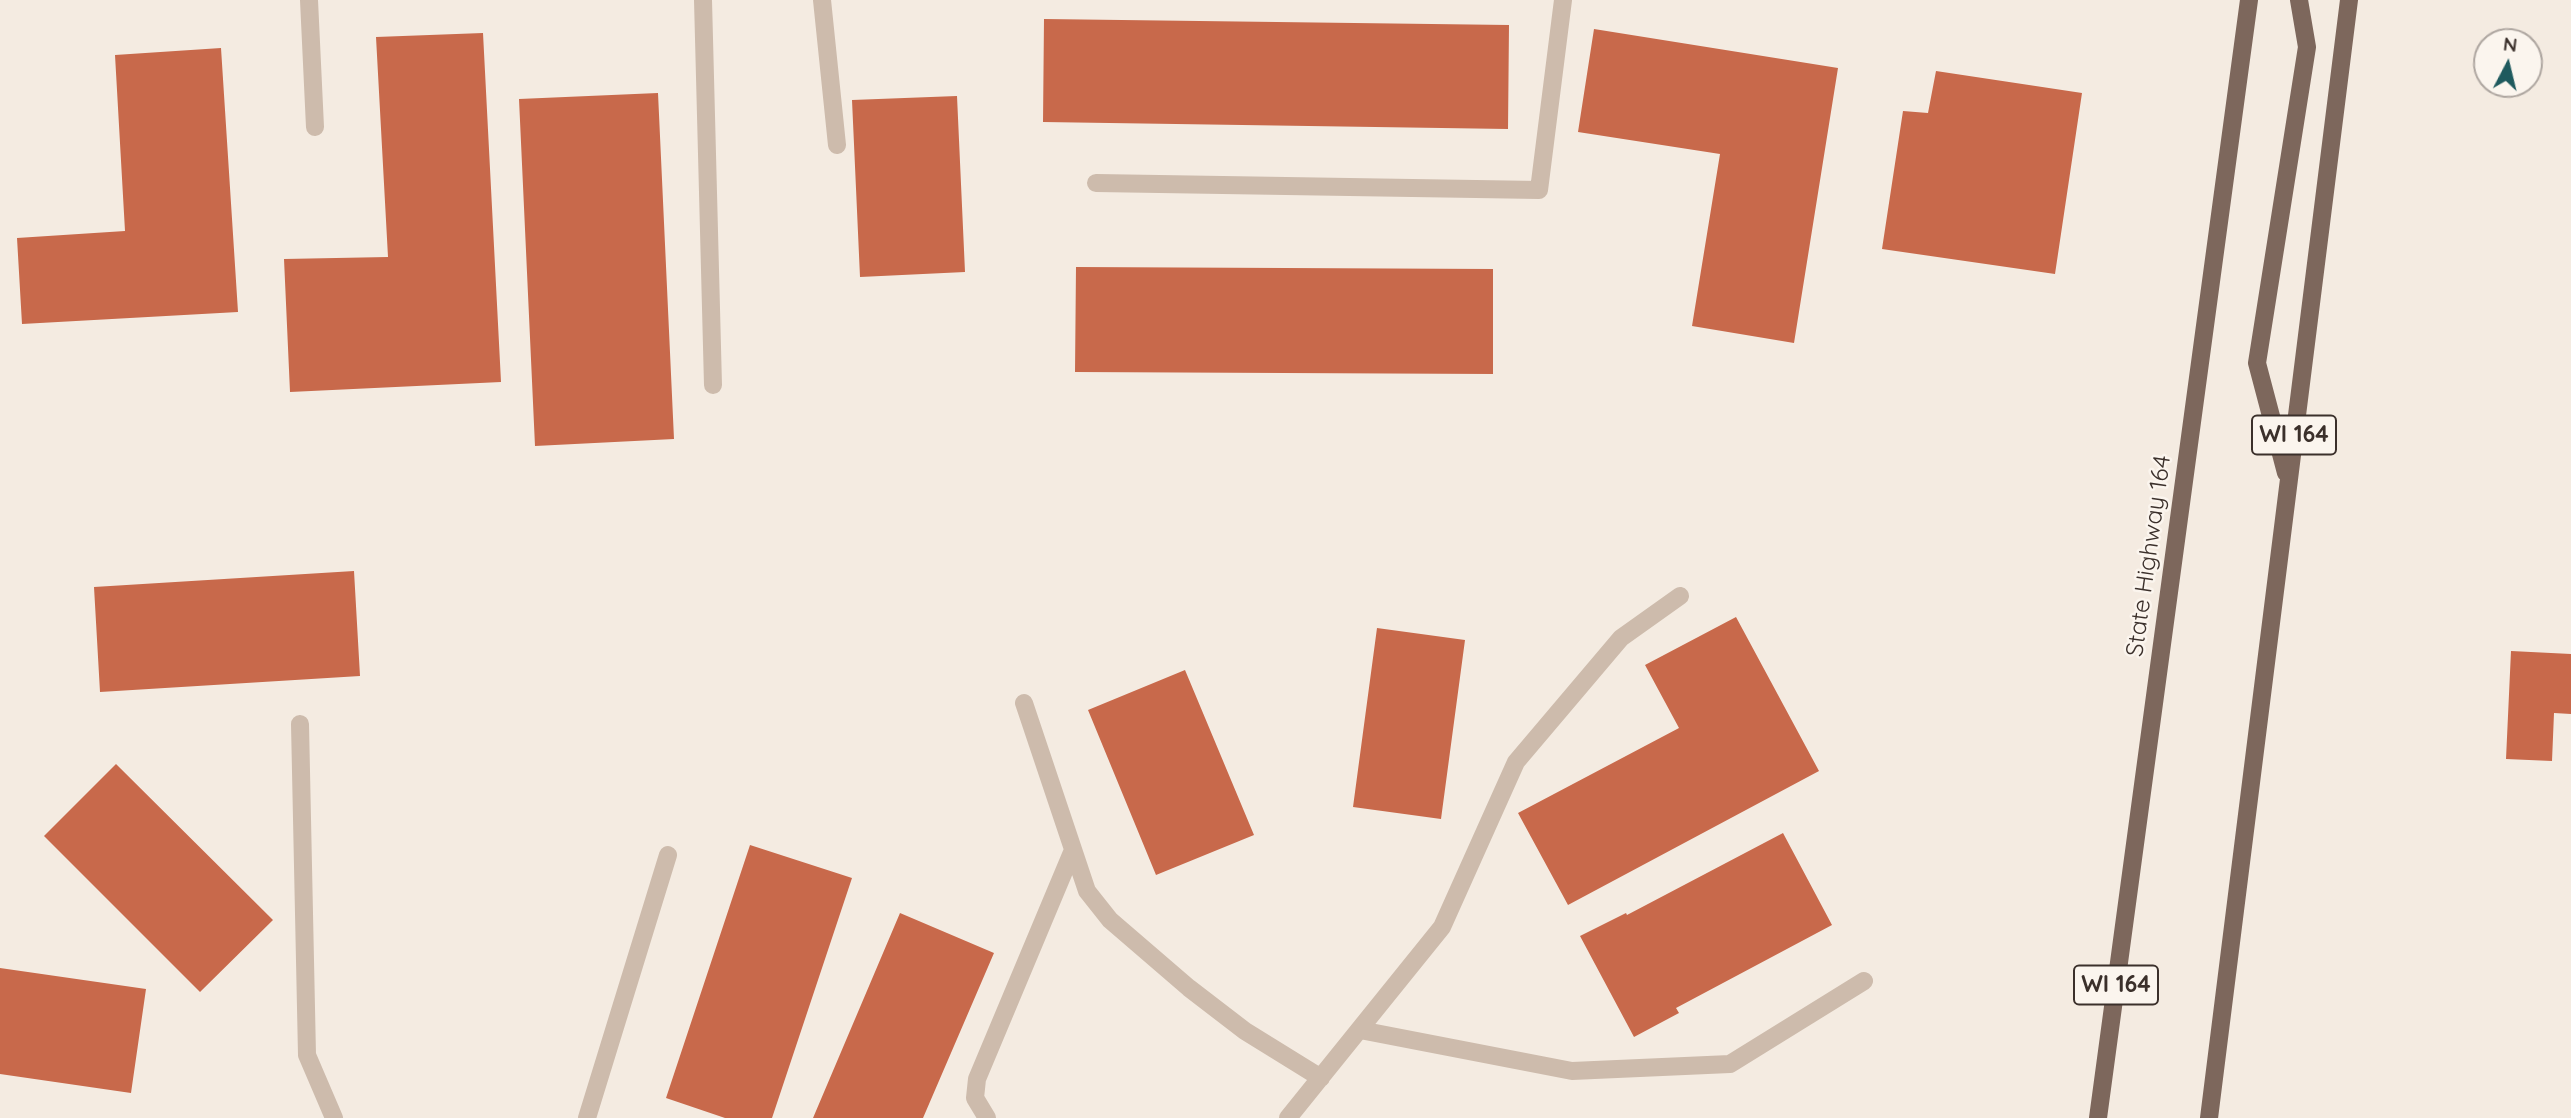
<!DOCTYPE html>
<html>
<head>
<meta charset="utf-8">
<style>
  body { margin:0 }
  #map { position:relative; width:2571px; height:1118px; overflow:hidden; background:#f4ebe1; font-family:Quicksand,sans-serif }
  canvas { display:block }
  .north { position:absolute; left:2473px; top:28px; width:70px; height:70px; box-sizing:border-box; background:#fbf5ee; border:2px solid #aea6a0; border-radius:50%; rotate:7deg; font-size:19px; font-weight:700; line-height:28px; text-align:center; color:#3b302b }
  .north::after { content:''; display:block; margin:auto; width:24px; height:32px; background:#1f5a5e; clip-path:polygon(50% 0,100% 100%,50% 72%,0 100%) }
</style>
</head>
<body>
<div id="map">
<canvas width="2571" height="1118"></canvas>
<div class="north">N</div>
</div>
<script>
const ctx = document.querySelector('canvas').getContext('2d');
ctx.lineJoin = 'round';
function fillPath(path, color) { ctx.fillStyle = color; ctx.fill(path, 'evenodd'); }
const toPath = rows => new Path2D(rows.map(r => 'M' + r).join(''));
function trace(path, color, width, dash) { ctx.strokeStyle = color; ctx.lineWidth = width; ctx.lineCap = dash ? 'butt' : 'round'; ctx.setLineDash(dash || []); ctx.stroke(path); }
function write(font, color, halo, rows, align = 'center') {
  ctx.font = font + ' Quicksand,sans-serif'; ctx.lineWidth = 5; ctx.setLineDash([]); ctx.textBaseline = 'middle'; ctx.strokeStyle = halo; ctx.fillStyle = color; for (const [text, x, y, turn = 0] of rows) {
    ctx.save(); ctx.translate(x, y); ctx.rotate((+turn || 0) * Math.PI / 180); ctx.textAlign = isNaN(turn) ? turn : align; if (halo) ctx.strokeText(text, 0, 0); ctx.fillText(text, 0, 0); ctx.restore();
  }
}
const building = toPath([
  [1044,19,1509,25,1508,129,1043,122],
  [1594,29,1838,68,1794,343,1692,326,1720,154,1578,132],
  [483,33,501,382,290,392,284,259,388,257,376,37],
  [221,48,238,312,22,324,17,238,125,231,115,55],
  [1936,71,2082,93,2055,274,1882,249,1903,111,1928,113],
  [658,93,674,439,535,446,519,99],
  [957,96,965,272,860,277,852,100],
  [1076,267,1493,269,1493,374,1075,372],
  [354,571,360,676,100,692,94,587],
  [1736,617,1819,771,1568,905,1518,813,1679,728,1645,665],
  [1377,628,1465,640,1441,819,1353,807],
  [2511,651,2571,654,2571,714,2554,713,2552,761,2506,759],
  [1185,670,1254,835,1156,875,1088,710],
  [116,764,273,920,200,992,44,836],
  [1783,833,1832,925,1676,1008,1679,1013,1634,1037,1580,936,1626,913,1627,915],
  [750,845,852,878,772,1118,725,1118,666,1098],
  [900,913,994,953,923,1118,813,1118],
  [0,968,146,989,131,1093,0,1074]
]);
const minor = toPath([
  [309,0,315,127],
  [703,0,713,385],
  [822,0,837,145],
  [1096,183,1539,190,1563,0],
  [1024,703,1087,891,1110,920,1189,988,1245,1031,1321,1078],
  [300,724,307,1055,334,1118],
  [1360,1030,1572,1071,1730,1064,1864,981],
  [587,1118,668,855],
  [987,1118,975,1098,977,1079,1073,850],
  [1288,1118,1442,927,1516,762,1621,638,1680,596]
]);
const major = toPath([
  [2286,473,2257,363,2307,47,2299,0],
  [2098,1118,2249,0],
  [2209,1118,2349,0]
]);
const shields = [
  [2294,435,84],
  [2116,985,84]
];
const shieldNames = [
  ["WI 164",2294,435],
  ["WI 164",2116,985]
];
const streetNames = [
  ["State Highway 164",2149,556,-82]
];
fillPath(building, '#c8694b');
trace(minor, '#cdbbac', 18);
trace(major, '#7d675c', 18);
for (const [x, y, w] of shields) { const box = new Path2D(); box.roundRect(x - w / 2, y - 19.5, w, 39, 5); ctx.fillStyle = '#fbf5ee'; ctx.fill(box); trace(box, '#3b302b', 2); }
write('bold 23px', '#3b302b', null, shieldNames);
write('24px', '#3b302b', '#fbf5ee', streetNames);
</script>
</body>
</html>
